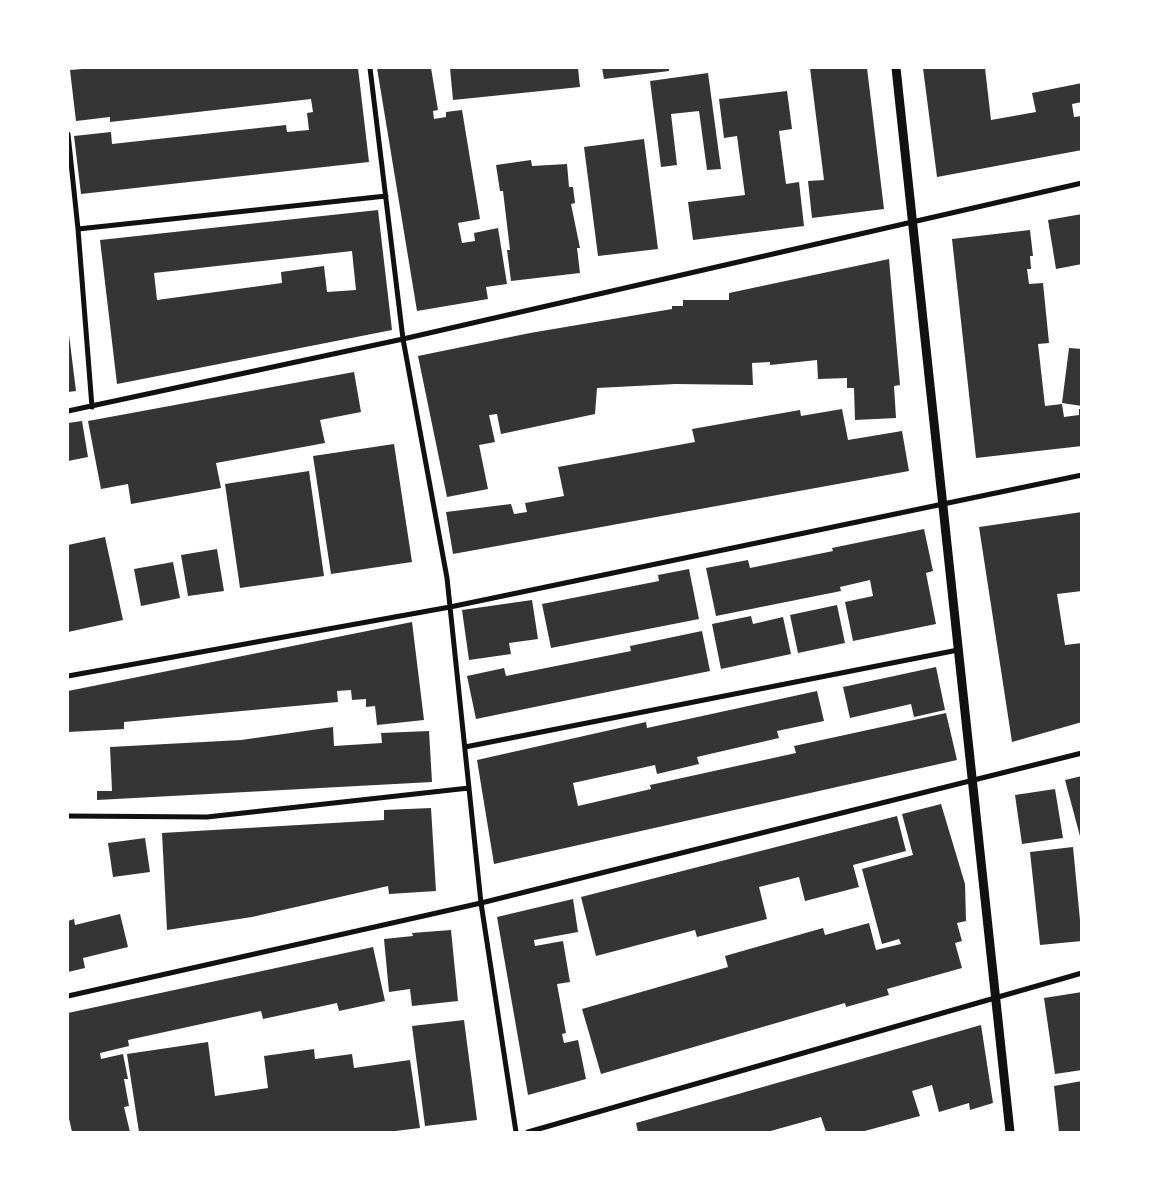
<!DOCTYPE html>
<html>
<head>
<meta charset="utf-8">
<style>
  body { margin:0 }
  #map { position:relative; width:1149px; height:1200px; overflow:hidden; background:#fff; font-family:"Open Sans",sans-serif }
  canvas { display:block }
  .frame { position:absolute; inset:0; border:69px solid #fff; pointer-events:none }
</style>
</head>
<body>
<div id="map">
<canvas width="1149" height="1200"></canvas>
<div class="frame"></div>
</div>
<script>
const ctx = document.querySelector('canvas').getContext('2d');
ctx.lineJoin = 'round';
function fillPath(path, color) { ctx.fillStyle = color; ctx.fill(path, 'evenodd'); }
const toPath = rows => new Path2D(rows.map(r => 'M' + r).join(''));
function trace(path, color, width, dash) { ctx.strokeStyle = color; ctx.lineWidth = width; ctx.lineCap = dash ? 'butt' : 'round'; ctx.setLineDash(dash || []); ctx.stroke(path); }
const building = toPath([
  [94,68,358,68,369,162,81,194,74,136,111,132,112,144,286,125,287,132,309,130,307,113,313,112,311,99,110,122,110,117,76,121,70,70],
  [377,68,431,68,438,110,433,111,434,119,446,117,446,112,462,110,480,219,458,223,462,243,475,241,474,233,498,228,507,284,486,287,488,299,417,311],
  [450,68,578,68,580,87,453,100],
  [602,68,669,68,669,71,604,79],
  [810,68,867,68,884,209,812,218,808,181,824,180],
  [923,68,985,68,991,120,1036,112,1032,93,1082,83,1082,102,1072,104,1074,117,1082,116,1082,150,937,177],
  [708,73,721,169,707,170,699,111,671,114,677,165,661,167,650,81],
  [787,91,792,129,779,131,786,184,799,182,804,226,693,240,688,202,745,195,737,136,724,138,719,99],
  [644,139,658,249,598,256,584,147],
  [531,160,532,166,567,164,569,187,573,187,575,203,571,204,580,248,577,248,580,273,511,281,507,250,510,250,503,191,500,191,496,165],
  [378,210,392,330,117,384,100,240],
  [352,251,356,290,327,292,324,266,281,272,282,283,157,300,154,273],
  [1082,214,1082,264,1056,269,1048,220],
  [1030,230,1033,256,1030,256,1031,269,1027,269,1029,284,1043,283,1049,343,1038,344,1045,406,1062,404,1064,417,1079,415,1079,409,1082,409,1082,446,976,458,952,239],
  [889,259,900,385,894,386,896,418,855,420,854,388,847,388,847,378,818,379,817,360,770,365,770,362,752,363,753,385,675,384,597,388,595,414,501,434,497,414,489,415,495,442,479,445,488,489,447,497,418,356,530,333,672,309,672,306,683,306,683,300,729,300,729,293],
  [68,327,76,391,68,392],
  [1069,348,1082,349,1082,406,1062,403],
  [354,372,361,412,320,420,325,443,216,463,221,488,131,504,128,484,101,489,88,421],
  [842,409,848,440,902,431,909,471,453,554,446,512,511,504,514,514,527,512,525,503,564,496,558,467,695,442,692,429,800,410,801,416],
  [82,421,88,457,68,461,68,423],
  [394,444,412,562,331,574,313,456],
  [309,471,324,576,240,588,225,484],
  [1082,512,1082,591,1057,594,1065,645,1082,643,1082,722,1012,742,979,527],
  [924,529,933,571,926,573,936,624,853,641,845,602,873,596,870,580,840,587,841,591,716,616,706,568,748,560,750,568,833,551,832,548],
  [105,537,123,620,68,632,68,545],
  [217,549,224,591,188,596,181,555],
  [173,562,180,598,141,606,134,569],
  [689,569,699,619,551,648,542,604,659,581,658,575],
  [532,600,538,639,509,643,511,654,469,660,462,610],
  [837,605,845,643,798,653,790,615],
  [751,616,753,624,783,617,791,654,721,669,712,624],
  [412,622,424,720,377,725,375,706,366,707,366,699,352,700,351,690,337,691,338,702,124,722,124,729,68,732,68,691],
  [702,631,710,671,476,719,467,676,504,668,506,676,631,651,630,646],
  [936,667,945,710,914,717,911,704,850,718,843,687],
  [817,691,824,721,777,731,779,738,697,757,699,764,657,774,655,765,573,783,578,806,651,789,650,785,796,753,794,746,946,713,957,760,494,864,477,760,646,722,647,728],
  [333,727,334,746,382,743,381,733,429,731,432,782,97,800,97,791,112,791,110,747,241,740],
  [1082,776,1082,840,1081,840,1065,780],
  [1055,789,1063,838,1022,844,1015,795],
  [941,804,965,884,966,921,957,923,962,941,955,943,962,968,887,989,889,995,846,1007,845,1003,601,1074,582,1009,728,967,725,956,823,928,825,935,869,923,876,950,901,944,899,939,882,944,862,869,913,855,902,814],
  [431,808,436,891,389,894,388,886,252,917,167,930,162,833,384,820,384,810],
  [897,816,906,851,853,865,859,887,805,901,799,877,759,887,767,919,697,937,695,930,596,956,581,897],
  [145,838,150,872,113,877,108,843],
  [1073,847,1082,941,1040,945,1030,852],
  [573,899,578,932,534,940,535,946,563,941,570,982,557,984,566,1033,562,1034,564,1043,578,1040,586,1079,528,1095,497,917],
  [120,914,128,947,83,958,85,968,68,972,68,921,74,919,75,925],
  [451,930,458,1001,412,1006,410,989,389,992,384,939,413,936,412,933],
  [373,947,385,1001,339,1011,337,1003,263,1019,261,1011,128,1040,129,1046,100,1053,101,1059,123,1054,128,1079,124,1079,129,1106,124,1107,130,1132,72,1132,68,1114,68,1013],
  [1082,992,1082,1070,1055,1074,1044,998],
  [464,1020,477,1120,425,1126,412,1026],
  [981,1025,993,1103,970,1110,969,1103,939,1112,932,1085,912,1091,920,1116,861,1132,826,1132,821,1117,767,1132,638,1132,636,1123],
  [208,1042,215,1096,268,1088,264,1056,314,1049,315,1059,352,1054,354,1068,410,1060,420,1128,387,1132,139,1132,127,1054],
  [1082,1081,1082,1132,1059,1132,1054,1086]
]);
const minor = toPath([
  [370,68,403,339,447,578,481,903,516,1132],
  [68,134,78,229,92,407],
  [78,229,386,196],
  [68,411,403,339,1082,183],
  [68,676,450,607,1082,475],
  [465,747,958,650],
  [68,816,207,817,469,788],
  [68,996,481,903,1082,753],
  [528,1132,1082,973]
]);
const tertiary = toPath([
  [896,68,1010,1132]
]);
fillPath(building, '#353535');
trace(minor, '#111', 5);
trace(tertiary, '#111', 9);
</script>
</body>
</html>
